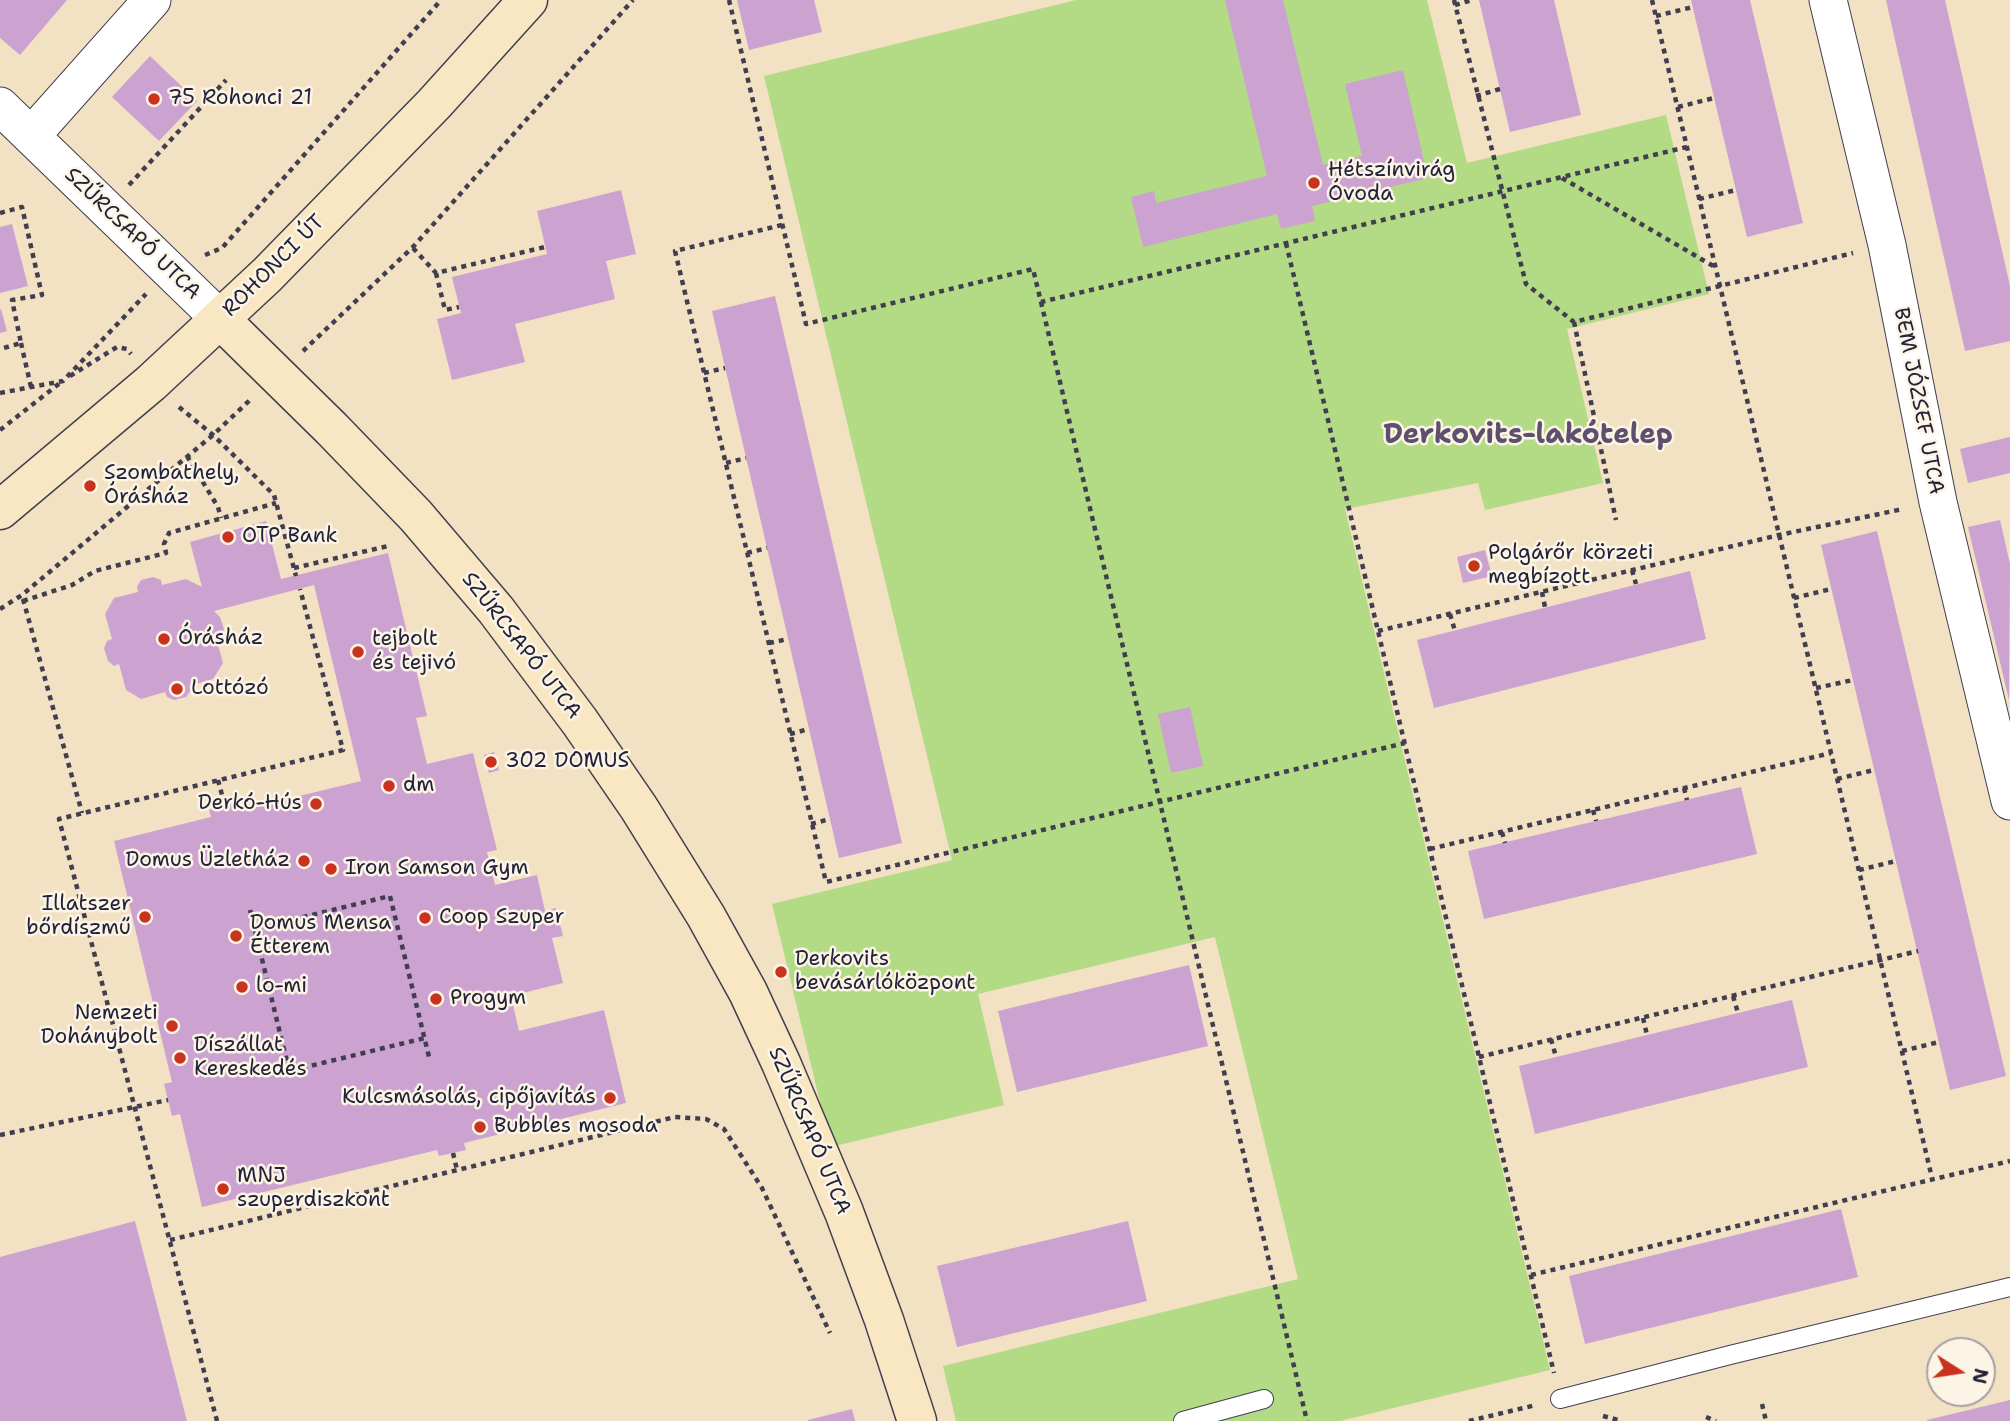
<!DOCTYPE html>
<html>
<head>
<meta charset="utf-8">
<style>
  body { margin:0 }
  #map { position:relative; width:2010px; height:1421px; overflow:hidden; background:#f3e1c3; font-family:"Shantell Sans",sans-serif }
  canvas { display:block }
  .north { position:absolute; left:1926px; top:1337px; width:70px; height:70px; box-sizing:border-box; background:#fcf5e5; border:2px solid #a5a1a1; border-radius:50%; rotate:102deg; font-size:19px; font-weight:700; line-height:28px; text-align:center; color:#22223b }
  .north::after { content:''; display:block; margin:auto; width:24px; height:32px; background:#c8321e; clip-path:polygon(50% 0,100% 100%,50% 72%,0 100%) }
</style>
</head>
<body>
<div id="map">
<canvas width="2010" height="1421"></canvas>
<div class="north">N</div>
</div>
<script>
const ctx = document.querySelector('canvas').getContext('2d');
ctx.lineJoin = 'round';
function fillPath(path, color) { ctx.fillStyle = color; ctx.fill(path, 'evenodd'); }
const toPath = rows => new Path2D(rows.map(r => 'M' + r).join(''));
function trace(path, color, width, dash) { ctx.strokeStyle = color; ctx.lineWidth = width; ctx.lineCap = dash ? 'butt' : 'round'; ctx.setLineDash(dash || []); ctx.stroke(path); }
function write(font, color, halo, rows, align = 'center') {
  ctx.font = font + ' "Shantell Sans",sans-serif'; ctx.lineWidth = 5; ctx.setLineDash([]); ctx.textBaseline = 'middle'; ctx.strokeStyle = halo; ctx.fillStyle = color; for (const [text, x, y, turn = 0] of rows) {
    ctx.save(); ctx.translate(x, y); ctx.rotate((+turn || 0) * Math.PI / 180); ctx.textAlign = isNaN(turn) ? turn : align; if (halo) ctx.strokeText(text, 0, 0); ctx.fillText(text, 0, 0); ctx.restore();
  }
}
const green = toPath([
  [1076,0,1427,0,1467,163,1666,115,1709,294,1567,329,1603,483,1485,510,1478,483,1345,509,1550,1370,1340,1421,956,1421,943,1366,1298,1279,1215,937,978,994,1004,1105,831,1147,772,904,952,860,764,76]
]);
const building = toPath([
  [0,0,67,0,20,55,0,38],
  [737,0,814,0,822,32,749,50],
  [1225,0,1283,0,1323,165,1362,156,1345,84,1403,70,1428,178,1312,206,1315,221,1281,229,1277,214,1143,247,1131,197,1154,191,1156,203,1267,176],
  [1479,0,1554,0,1581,115,1510,132],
  [1691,0,1750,0,1803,223,1747,237],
  [1886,0,1945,0,2010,286,2010,341,1965,351],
  [150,56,197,101,159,141,112,97],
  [621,190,636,254,606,261,615,299,515,324,525,362,452,380,437,319,461,313,452,277,547,254,537,211],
  [12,224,28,286,0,293,0,227],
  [775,296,902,843,839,858,712,311],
  [1,309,7,331,0,333,0,310],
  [2010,437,2010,473,1968,483,1960,449],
  [2000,520,2010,564,2009,700,1968,527],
  [266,521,281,579,388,553,427,716,416,718,427,764,473,753,497,850,487,852,495,885,537,875,545,911,556,908,563,936,552,938,563,983,511,996,519,1031,604,1010,626,1103,464,1143,466,1150,439,1156,437,1150,202,1207,180,1114,172,1116,164,1084,172,1082,114,841,211,817,209,810,240,802,242,810,361,781,314,585,214,611,220,617,224,629,221,637,216,638,223,663,213,679,189,686,191,690,186,697,174,700,167,697,165,692,141,699,126,690,119,664,114,666,108,661,104,648,107,641,112,639,105,614,114,598,138,592,137,587,141,580,153,577,161,580,162,585,186,579,202,587,190,542],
  [1877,531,2006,1076,1950,1090,1821,545],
  [1485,550,1492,576,1463,583,1457,557],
  [1690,571,1706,639,1434,708,1417,640],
  [1190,707,1203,766,1171,773,1158,714],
  [494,752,499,770,489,773,484,755],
  [1741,787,1757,854,1484,919,1468,851],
  [1189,965,1208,1046,1017,1092,998,1011],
  [1792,1000,1808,1067,1535,1134,1519,1066],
  [1841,1209,1858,1277,1585,1344,1569,1276],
  [135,1221,187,1421,0,1421,0,1257],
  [1128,1221,1147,1301,957,1347,937,1266],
  [2010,1400,2010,1421,1927,1421,1927,1420],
  [852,1409,855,1421,808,1421,808,1420]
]);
const path = toPath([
  [729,0,806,324,1033,269,1041,302,1687,147],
  [1454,0,1526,284,1574,322,1853,253],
  [1652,0,1932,1178],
  [1455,5,1472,0],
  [1656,16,1693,7],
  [1476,96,1500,89],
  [1678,107,1714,98],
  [1562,178,1715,267],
  [129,185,226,80],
  [1699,199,1736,190],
  [0,213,22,207,42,295,12,300,21,343,0,349],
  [782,225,675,251,826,882,1405,743],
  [1286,243,1554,1373],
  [413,248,436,273,545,247],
  [205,255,222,248,441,0],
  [436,273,445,310,459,307],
  [1041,302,1307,1421],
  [1574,322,1616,520],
  [21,343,31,387],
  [303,351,413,247,633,0],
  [704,373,725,368],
  [70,376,117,347,127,349,131,354],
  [0,393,63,381,146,294],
  [179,407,213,435,274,495,296,576],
  [0,430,60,383],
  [187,456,218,507,221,518],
  [726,463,746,458],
  [747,553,767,548],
  [294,568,388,546],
  [1632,570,1636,584],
  [1542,592,1545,607],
  [1794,598,1831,589],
  [23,599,82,813],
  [23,601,72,585,95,571,166,553,164,544,169,533,276,503],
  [0,609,22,595,213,435,250,400],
  [1450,614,1455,631],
  [1378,631,1779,535,1903,509],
  [769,643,788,639],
  [1816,688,1853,680],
  [790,734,809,729],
  [1837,779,1874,770],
  [218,780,225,806],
  [1684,788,1687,800],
  [1593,810,1596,821],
  [811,824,830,819],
  [1502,832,1505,843],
  [1430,849,1831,753],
  [1859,870,1896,861],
  [250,910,289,1070],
  [254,929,390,896,430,1061],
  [1733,996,1738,1013],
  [1643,1018,1647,1035],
  [1551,1039,1556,1057],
  [1902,1051,1939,1042],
  [1479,1057,1918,951],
  [273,1075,425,1038],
  [0,1135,168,1100],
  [453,1153,457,1170],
  [170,1240,675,1117,706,1119,724,1129,762,1188,830,1333],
  [1531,1275,2010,1161],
  [1762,1404,1766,1421],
  [1603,1416,1622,1421],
  [1706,1417,1716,1421],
  [217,1421,59,819,343,750,300,589],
  [1469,1421,1536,1405]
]);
const lane = toPath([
  [1560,1399,1730,1355,2010,1287],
  [1183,1421,1264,1399]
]);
const street = toPath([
  [1828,0,1887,245,1938,502,2010,801],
  [0,106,220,319],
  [31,136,152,0]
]);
const secondary = toPath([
  [220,319,332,429,416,516,496,610,580,722,639,808,706,916,748,992,781,1063,844,1212,884,1320,917,1421],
  [0,510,151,383,267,275,434,104,528,0]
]);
const markers = [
  [154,99,7,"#c8321e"],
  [1314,183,7,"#c8321e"],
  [90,486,7,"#c8321e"],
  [228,537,7,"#c8321e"],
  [1474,566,7,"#c8321e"],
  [164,639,7,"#c8321e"],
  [358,652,7,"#c8321e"],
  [177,689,7,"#c8321e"],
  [491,762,7,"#c8321e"],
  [389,786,7,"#c8321e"],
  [316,804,7,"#c8321e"],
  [304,861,7,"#c8321e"],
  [331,869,7,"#c8321e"],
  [145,917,7,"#c8321e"],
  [425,918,7,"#c8321e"],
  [236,936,7,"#c8321e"],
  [781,972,7,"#c8321e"],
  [242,987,7,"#c8321e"],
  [436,999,7,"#c8321e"],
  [172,1026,7,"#c8321e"],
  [180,1058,7,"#c8321e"],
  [610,1098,7,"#c8321e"],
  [480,1127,7,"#c8321e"],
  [223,1189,7,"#c8321e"]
];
const poiNames = [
  ["75 Rohonci 21",168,99],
  ["Hétszínvirág",1328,171],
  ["Óvoda",1328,195],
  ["Szombathely,",104,474],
  ["Órásház",104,498],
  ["OTP Bank",242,537],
  ["Polgárőr körzeti",1488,554],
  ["megbízott",1488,578],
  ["Órásház",178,639],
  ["tejbolt",372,640],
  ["és tejivó",372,664],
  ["Lottózó",191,689],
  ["302 DOMUS",505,762],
  ["dm",403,786],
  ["Derkó-Hús",302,804,"right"],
  ["Domus Üzletház",290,861,"right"],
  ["Iron Samson Gym",345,869],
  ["Illatszer",131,905,"right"],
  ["bőrdíszmű",131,929,"right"],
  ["Coop Szuper",439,918],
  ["Domus Mensa",250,924],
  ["Étterem",250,948],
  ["Derkovits",795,960],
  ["bevásárlóközpont",795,984],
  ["lo-mi",256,987],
  ["Progym",450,999],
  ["Nemzeti",158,1014,"right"],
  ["Dohánybolt",158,1038,"right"],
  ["Díszállat",194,1046],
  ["Kereskedés",194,1070],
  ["Kulcsmásolás, cipőjavítás",596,1098,"right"],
  ["Bubbles mosoda",494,1127],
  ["MNJ",237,1177],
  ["szuperdiszkont",237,1201]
];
const streetNames = [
  ["SZŰRCSAPÓ UTCA",132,234,44],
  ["ROHONCI ÚT",274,266,-45],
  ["BEM JÓZSEF UTCA",1918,401,79],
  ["SZŰRCSAPÓ UTCA",521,646,52],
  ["SZŰRCSAPÓ UTCA",809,1131,67]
];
const districtNames = [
  ["Derkovits-lakótelep",1528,436]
];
fillPath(green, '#b3da84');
fillPath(building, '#cca2d0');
trace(lane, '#413f4f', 20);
trace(street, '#413f4f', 39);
trace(secondary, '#413f4f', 41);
trace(path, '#413f4f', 4.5, [5, 5]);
trace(lane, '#fff', 18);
trace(street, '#fff', 37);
trace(secondary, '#f9e7c3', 38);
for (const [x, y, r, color] of markers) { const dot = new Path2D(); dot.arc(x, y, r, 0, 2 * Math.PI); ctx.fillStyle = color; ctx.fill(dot); trace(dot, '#fcf5e5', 2.5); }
write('21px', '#22223b', '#fcf5e5', poiNames, 'left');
write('21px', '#22223b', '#fcf5e5', streetNames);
write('bold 28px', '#5e4f6f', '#fcf5e5', districtNames);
</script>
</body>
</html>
